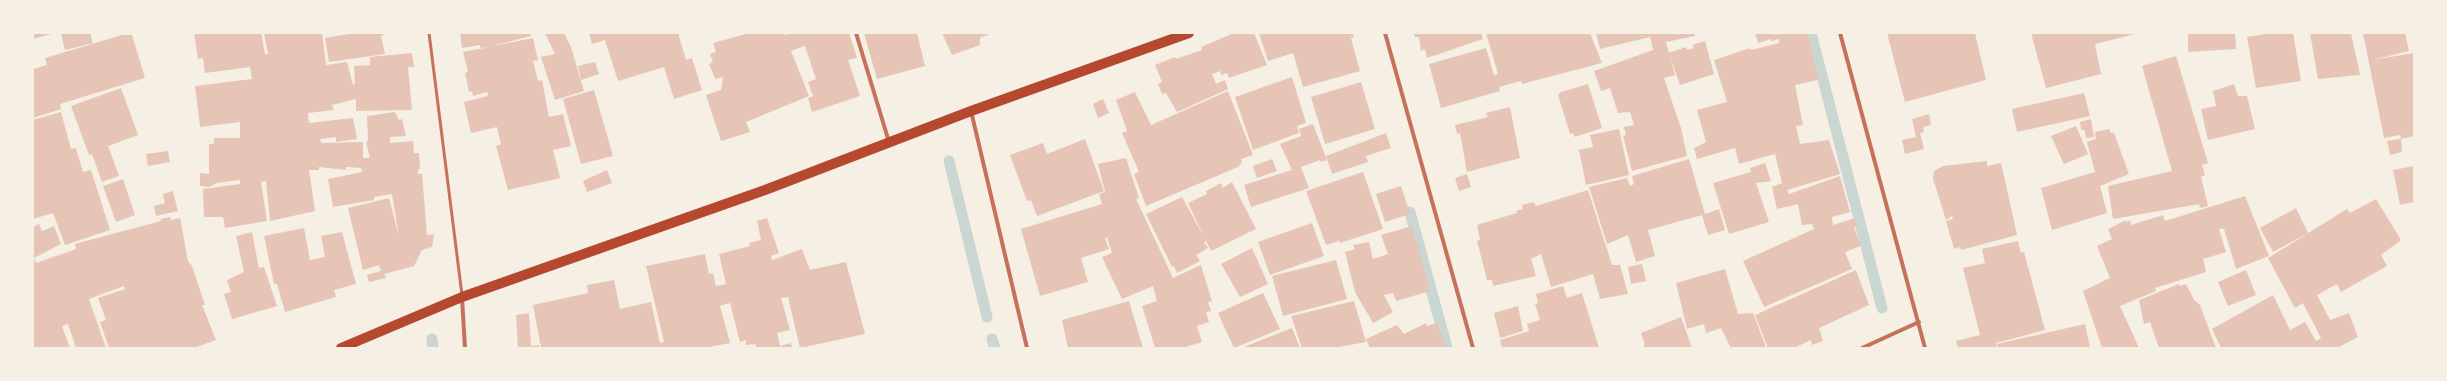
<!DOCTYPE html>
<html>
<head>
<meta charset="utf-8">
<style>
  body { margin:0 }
  #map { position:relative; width:2447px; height:381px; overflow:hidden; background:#f6efe4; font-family:"Fira Sans",sans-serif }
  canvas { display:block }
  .frame { position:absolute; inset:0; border:34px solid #f6efe4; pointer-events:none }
</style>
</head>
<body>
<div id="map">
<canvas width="2447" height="381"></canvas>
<div class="frame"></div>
</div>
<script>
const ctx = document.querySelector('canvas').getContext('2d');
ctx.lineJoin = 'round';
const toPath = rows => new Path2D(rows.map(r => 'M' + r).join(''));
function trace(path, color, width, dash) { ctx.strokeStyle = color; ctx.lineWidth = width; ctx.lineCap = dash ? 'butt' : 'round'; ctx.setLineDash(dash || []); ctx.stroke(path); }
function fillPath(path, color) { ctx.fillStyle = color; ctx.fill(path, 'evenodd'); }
const stream = toPath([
  [1811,33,1882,308],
  [949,161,987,317],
  [1410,212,1447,348],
  [432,339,433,348],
  [992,339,995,348]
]);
const building = toPath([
  [33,33,55,33,33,39],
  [61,33,90,33,93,43,65,50],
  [194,33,261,33,265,54,268,54,264,33,322,33,326,65,347,62,353,85,355,84,354,66,370,65,370,57,412,53,414,67,408,67,412,110,356,111,356,99,332,105,334,110,308,113,309,123,353,118,357,139,336,142,336,137,320,139,321,143,363,142,363,158,370,158,366,142,368,141,367,116,395,112,399,120,402,119,406,136,390,137,390,143,413,141,414,153,419,153,420,169,418,169,418,174,422,174,427,235,434,234,432,247,422,250,414,266,384,274,386,278,369,282,367,275,381,271,379,265,363,270,348,208,389,198,399,237,392,194,374,197,374,200,333,207,328,179,362,172,361,168,346,167,346,170,319,167,319,170,309,170,315,211,270,221,266,181,261,182,267,221,225,228,223,217,204,217,203,189,240,184,240,180,216,183,210,187,200,186,200,173,209,174,209,144,214,144,214,138,240,138,240,122,200,127,195,86,252,79,250,67,205,73,203,58,198,59],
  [354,33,387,33,381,36,385,54,329,62,325,38],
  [460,33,531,33,531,36,481,49,480,45,462,48],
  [545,33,564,33,571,47,584,91,555,100,541,57,555,54],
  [589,33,678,33,686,60,692,58,702,90,674,99,664,67,618,81,605,40,592,44],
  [749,33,784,33,785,35,792,33,849,33,857,58,848,60,860,96,812,112,808,98,813,96,808,82,816,79,805,46,791,51,809,96,746,122,750,132,721,141,706,95,721,90,723,77,715,79,709,64,713,62,710,54,716,52,713,43],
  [864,33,917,33,925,66,877,79],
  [942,33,992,33,980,38,980,45,952,55],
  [1234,33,1254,33,1267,65,1229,78,1227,73,1221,75,1220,71,1212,74,1216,84,1225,80,1228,89,1177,112,1166,93,1162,94,1158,84,1162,82,1155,65,1175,57,1176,59,1202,50,1201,47],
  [1259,33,1353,33,1354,37,1351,38,1360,71,1303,87,1293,53,1268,61],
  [1414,33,1481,33,1483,39,1427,58,1425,49,1421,51,1419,37,1415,37],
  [1486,33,1590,33,1602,63,1522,84,1521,81,1499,87,1500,91,1441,108,1429,64,1486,48,1494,75,1498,74],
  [1596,33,1694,33,1695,36,1666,42,1675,75,1664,78,1681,128,1687,156,1632,171,1623,136,1626,135,1624,127,1634,125,1630,112,1618,113,1610,88,1601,91,1594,71,1653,50,1650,37,1600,49],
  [1755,33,1808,33,1818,80,1795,85,1803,125,1796,126,1800,144,1829,140,1840,174,1787,190,1789,194,1840,176,1850,212,1832,217,1833,225,1855,218,1857,226,1854,227,1861,246,1845,252,1852,269,1764,307,1743,261,1814,229,1812,224,1802,225,1798,204,1777,209,1772,187,1782,183,1775,154,1739,164,1735,148,1697,159,1694,148,1706,142,1697,110,1727,102,1714,60,1750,48,1751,50,1779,43,1779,39,1771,41,1771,39,1758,43],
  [1887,33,1975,33,1986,80,1905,102],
  [2031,33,2135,33,2135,34,2095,44,2101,74,2046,88],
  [2188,33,2235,33,2236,49,2188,52],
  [2272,33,2293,33,2301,81,2256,88,2247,37],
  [2310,33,2351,33,2360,75,2318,79],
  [2363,33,2405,33,2409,51,2372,60,2414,53,2414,136,2401,139,2402,152,2390,155,2387,141,2401,139,2400,135,2384,138],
  [122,35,132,35,145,78,60,104,61,109,33,118,33,69,47,65,45,58],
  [533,38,538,60,533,61,538,81,542,80,549,117,563,114,571,146,553,150,560,178,508,190,496,146,501,144,497,127,471,133,464,102,488,96,487,92,473,96,472,91,469,92,465,73,468,72,463,52],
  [1705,41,1714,74,1680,85,1669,53,1686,47,1687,50,1694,48,1692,45],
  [2176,56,2208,163,2202,165,2205,175,2201,177,2208,206,2200,208,2199,204,2113,219,2108,186,2172,171,2142,66],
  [595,62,599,74,581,80,578,66],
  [1292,77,1306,123,1297,126,1299,133,1253,150,1235,97],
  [1361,82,1375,129,1325,144,1311,97],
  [1588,84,1602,128,1575,137,1573,133,1570,134,1558,95,1561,92],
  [2234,84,2238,96,2247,96,2255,129,2208,140,2201,109,2216,106,2213,91],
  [121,88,138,135,108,146,119,176,102,182,92,154,89,155,71,106],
  [594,90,613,156,581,164,563,99],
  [1228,91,1253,155,1241,159,1242,162,1238,167,1146,206,1134,174,1139,172,1122,133,1127,131,1116,100,1135,92,1151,125],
  [2084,93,2090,116,2017,132,2012,109],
  [1103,99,1109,113,1098,118,1093,104],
  [1510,107,1520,158,1467,172,1460,133,1457,134,1455,125,1488,117,1486,113],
  [61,112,71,149,76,148,83,172,91,170,110,230,65,245,53,213,33,219,33,120],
  [1929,114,1931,125,1923,127,1924,132,1920,133,1924,149,1905,154,1902,140,1916,137,1912,119],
  [2091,119,2094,137,2086,138,2085,131,2081,129,2080,122],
  [1313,124,1327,160,1321,162,1320,160,1301,167,1309,188,1251,207,1244,185,1292,170,1280,144,1301,136,1299,129],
  [2076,126,2088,154,2064,164,2051,136],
  [1619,129,1629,175,1586,185,1579,150,1593,147,1590,135],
  [2109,129,2111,133,2114,133,2129,174,2100,186,2107,213,2052,230,2041,188,2095,172,2087,142,2096,139,2095,132],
  [1386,133,1391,148,1366,156,1368,162,1332,174,1326,156],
  [1085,139,1104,191,1037,216,1031,200,1027,201,1010,155,1043,143,1047,154],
  [168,151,170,162,148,166,146,154],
  [1126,158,1139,198,1136,199,1173,278,1201,265,1212,301,1208,302,1211,311,1206,312,1209,322,1197,326,1202,342,1182,348,1155,348,1142,306,1157,301,1153,286,1122,299,1102,257,1112,253,1107,237,1105,238,1109,249,1081,258,1088,282,1040,296,1021,229,1102,204,1099,194,1105,192,1098,164],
  [1272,159,1277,171,1257,178,1253,166],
  [1689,159,1705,214,1719,209,1725,230,1708,235,1702,215,1648,230,1655,256,1636,262,1628,235,1607,244,1589,187,1627,178,1630,186,1634,184,1632,176],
  [1987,161,1987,166,2001,163,2017,235,1961,250,1960,247,1954,249,1946,221,1953,219,1952,216,1946,220,1933,179,1934,171,1943,166],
  [1765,163,1771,181,1756,183,1769,222,1729,234,1713,183,1751,172,1750,168],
  [2414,166,2414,202,2400,205,2393,170],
  [607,170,612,183,587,192,583,181],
  [1363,172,1383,229,1340,243,1339,241,1326,245,1306,191],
  [1467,174,1471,187,1459,191,1455,178],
  [123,179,135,215,116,222,103,186],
  [1232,182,1256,229,1211,251,1206,241,1204,242,1208,248,1196,255,1200,261,1177,273,1174,266,1172,267,1146,214,1182,197,1204,237,1188,203,1207,194,1206,191,1221,183,1223,188],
  [1401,186,1410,214,1385,222,1376,194],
  [1588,190,1612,265,1620,265,1628,294,1600,299,1593,274,1551,287,1541,254,1531,259,1536,276,1493,286,1492,280,1487,280,1477,241,1480,240,1477,225,1517,213,1516,211,1523,209,1522,205,1534,202,1536,206],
  [173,191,178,211,156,216,154,206,165,203,163,194],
  [2245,196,2269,256,2236,269,2224,229,2219,229,2226,252,2203,259,2206,272,2155,288,2156,291,2120,306,2139,348,2102,348,2083,291,2110,278,2097,246,2112,239,2108,229,2126,220,2127,222,2130,220,2131,225,2163,215,2165,221],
  [2376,199,2401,240,2381,255,2387,266,2341,292,2337,284,2317,295,2330,320,2349,313,2358,337,2337,348,2221,348,2212,329,2273,295,2290,330,2305,322,2316,341,2321,338,2303,303,2295,308,2268,258,2347,209,2350,213],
  [2296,208,2308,233,2273,252,2260,228],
  [170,217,171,220,180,218,188,261,192,266,205,305,202,305,216,340,194,348,109,348,100,322,106,320,98,298,125,289,124,286,89,299,106,348,76,348,68,324,62,326,70,348,33,348,33,227,39,224,42,231,54,226,61,244,34,258,36,263,76,249,75,244,161,221,160,219],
  [767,218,779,253,771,256,772,260,802,249,810,270,846,262,865,334,800,348,788,297,781,298,790,330,777,333,780,346,791,343,792,348,756,348,756,344,746,345,746,340,740,342,730,303,720,306,730,343,704,348,541,348,533,305,588,293,587,285,614,280,620,309,651,302,660,343,664,342,646,266,705,254,709,274,713,273,716,286,726,284,719,254,750,246,749,243,761,240,757,221],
  [1312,223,1324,256,1270,275,1258,242],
  [1412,226,1430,291,1396,301,1393,293,1384,295,1393,312,1373,323,1355,292,1345,252,1355,249,1353,245,1369,242,1373,259,1364,262,1388,254,1381,235],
  [304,228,310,260,325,257,321,236,342,232,356,284,334,290,336,297,285,312,277,284,274,284,264,236],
  [252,232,259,268,264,267,277,306,232,319,224,294,231,292,227,280,244,272,236,236],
  [2018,241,2021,253,2024,252,2045,330,1996,343,1997,348,1958,348,1956,341,1980,335,1963,268,1985,263,1982,249],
  [1252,248,1268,284,1240,297,1221,264],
  [1336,260,1347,299,1283,316,1272,276],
  [1642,264,1646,281,1631,284,1628,267],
  [1725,269,1738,314,1753,313,1766,347,1731,348,1721,328,1706,333,1704,324,1687,329,1676,283],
  [1856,270,1869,305,1819,328,1823,341,1812,345,1811,340,1794,348,1768,348,1755,315],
  [2246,270,2256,295,2228,306,2218,282],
  [2179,284,2180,286,2186,284,2194,300,2200,305,2216,348,2159,348,2150,322,2144,324,2139,300],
  [1563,286,1567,298,1582,293,1599,348,1502,348,1500,340,1529,331,1527,324,1540,320,1535,304,1538,303,1536,294],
  [1263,293,1280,329,1234,348,1218,313],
  [1129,301,1143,348,1068,348,1062,320],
  [1354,301,1366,342,1334,348,1302,348,1291,316],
  [1518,306,1523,331,1500,338,1494,313],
  [529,313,531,346,539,345,539,348,518,348,516,315],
  [1681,317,1692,348,1642,348,1645,345,1641,333],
  [1426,323,1427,326,1437,323,1446,348,1370,348,1366,339,1397,325,1404,334],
  [2085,324,2090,348,1998,348,1997,344],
  [1292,328,1300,348,1241,348]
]);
const service = toPath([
  [429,33,462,295]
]);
const minor = toPath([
  [856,33,889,142],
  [1385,33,1473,348],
  [1840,33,1925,348],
  [971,111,1027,348],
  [462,298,465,348],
  [1862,348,1919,322]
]);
const primary = toPath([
  [341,348,462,297,765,190,971,111,1189,33]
]);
trace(stream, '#c9d6d2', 11);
fillPath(building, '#e6c5b7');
trace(service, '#c5725c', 3);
trace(minor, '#c5725c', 4);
trace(primary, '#b5482f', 10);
</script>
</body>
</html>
